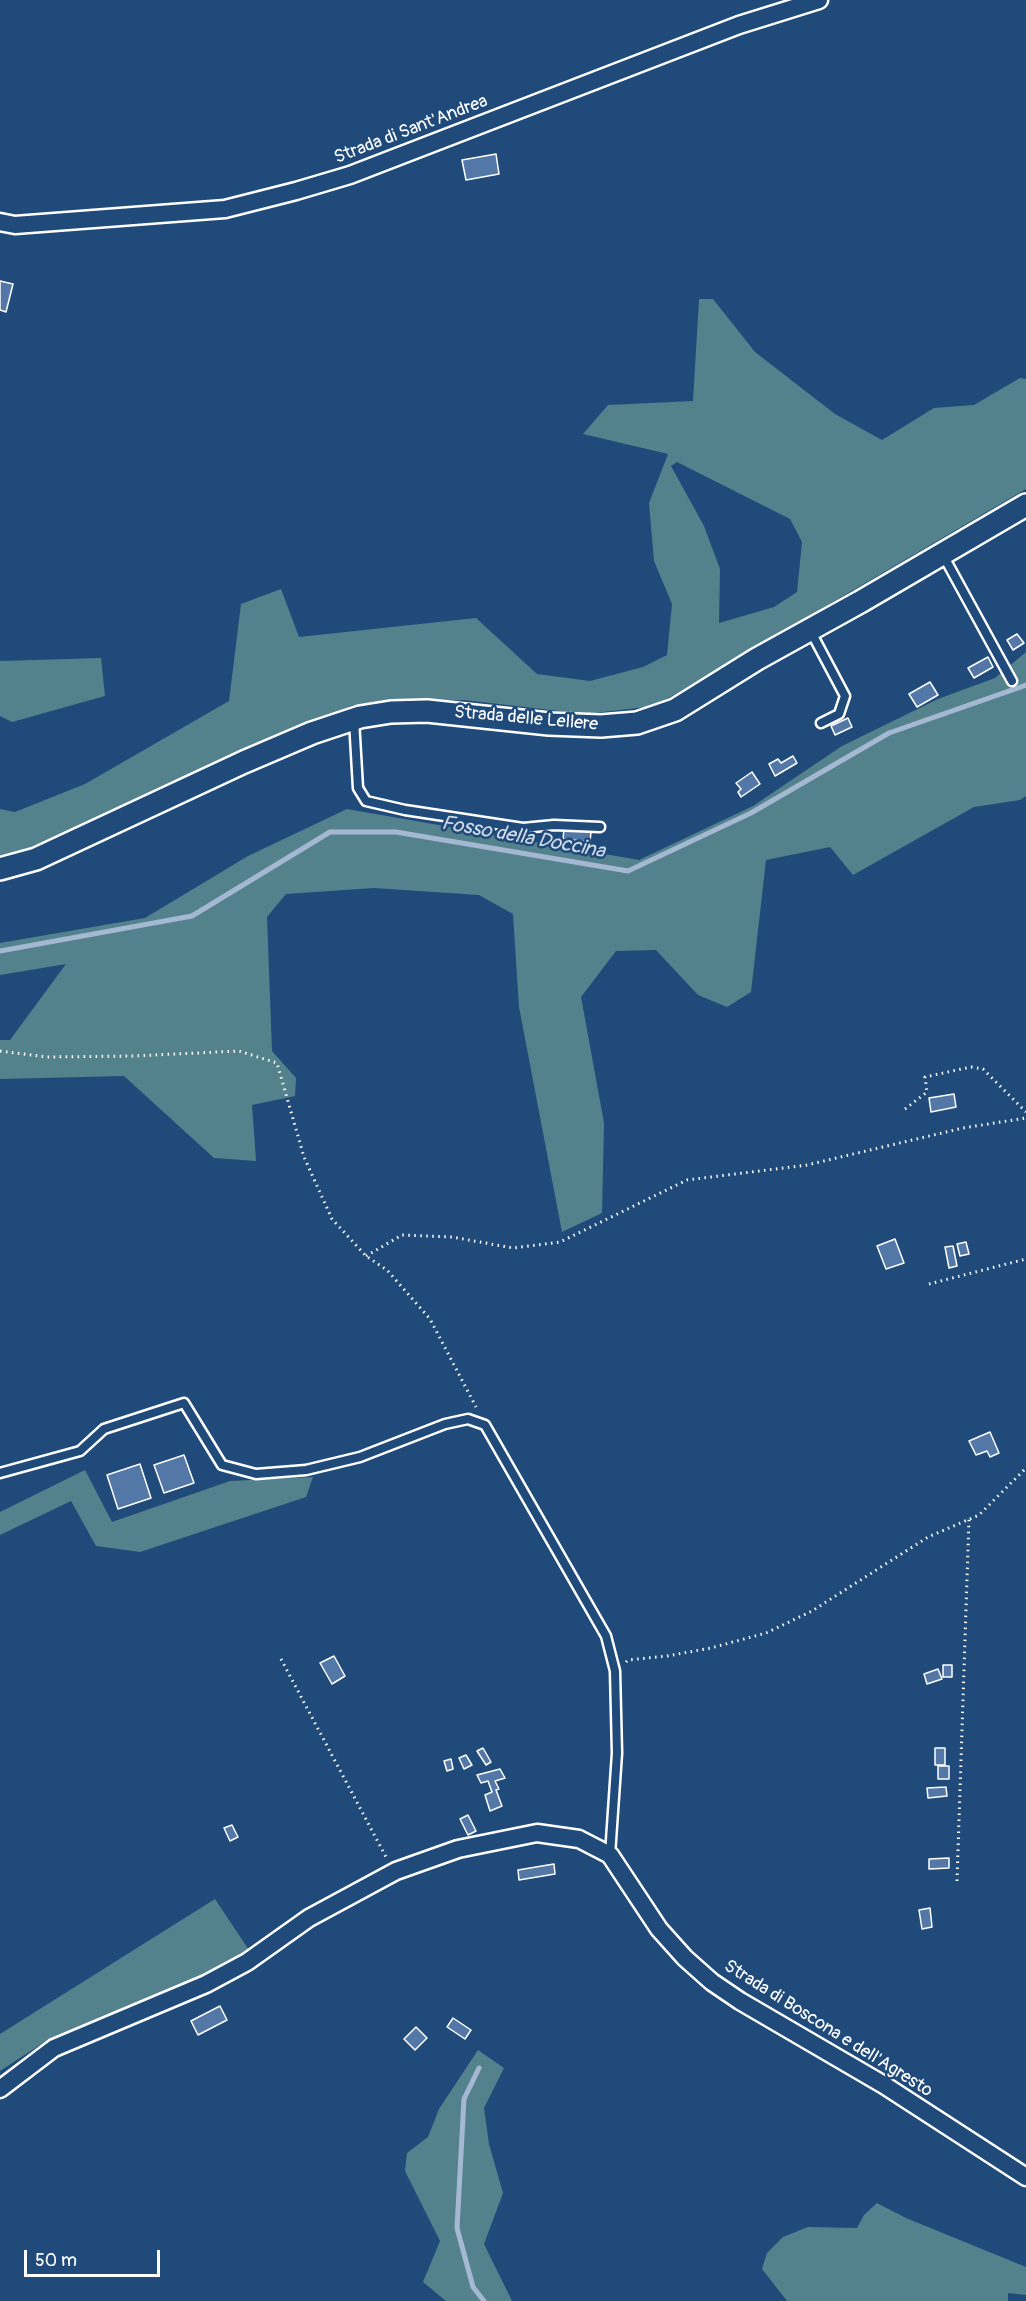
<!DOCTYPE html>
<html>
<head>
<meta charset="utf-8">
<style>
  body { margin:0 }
  #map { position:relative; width:1026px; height:2301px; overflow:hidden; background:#1f4a7a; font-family:Pangolin,sans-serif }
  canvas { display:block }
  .scale { position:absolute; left:24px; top:2250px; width:136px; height:27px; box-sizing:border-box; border:3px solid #fff; border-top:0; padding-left:8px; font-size:18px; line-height:21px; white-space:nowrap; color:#fff; -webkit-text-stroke:4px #1f4a7a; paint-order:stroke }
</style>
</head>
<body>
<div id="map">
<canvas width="1026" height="2301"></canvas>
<div class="scale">50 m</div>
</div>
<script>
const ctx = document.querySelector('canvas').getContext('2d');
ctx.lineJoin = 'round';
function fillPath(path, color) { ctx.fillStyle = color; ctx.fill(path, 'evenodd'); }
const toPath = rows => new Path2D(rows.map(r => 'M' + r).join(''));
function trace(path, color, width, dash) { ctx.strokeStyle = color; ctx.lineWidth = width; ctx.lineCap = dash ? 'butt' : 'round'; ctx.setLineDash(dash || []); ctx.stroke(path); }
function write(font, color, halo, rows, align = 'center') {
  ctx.font = font + ' Pangolin,sans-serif'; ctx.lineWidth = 5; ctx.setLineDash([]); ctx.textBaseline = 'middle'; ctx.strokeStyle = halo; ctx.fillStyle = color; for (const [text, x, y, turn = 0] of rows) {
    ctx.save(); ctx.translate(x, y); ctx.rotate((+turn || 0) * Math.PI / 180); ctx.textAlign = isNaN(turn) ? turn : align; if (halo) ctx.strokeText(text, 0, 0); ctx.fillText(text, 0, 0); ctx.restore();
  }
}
const green = toPath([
  [699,299,713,299,755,352,835,414,882,440,934,408,974,405,1020,378,1026,379,1026,489,655,706,585,714,464,700,353,705,13,855,0,856,0,809,15,812,85,784,229,701,241,604,281,589,299,637,476,618,537,674,590,681,643,667,667,655,672,604,654,561,649,503,668,454,583,434,608,405,693,401],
  [677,462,790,519,802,542,797,592,774,607,719,623,720,569,704,526,671,466],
  [1026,652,1026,796,1020,800,974,807,853,875,830,847,766,860,751,992,727,1007,698,995,656,950,616,951,581,997,604,1123,602,1213,562,1232,519,1007,513,914,479,895,374,888,286,894,267,917,272,1051,296,1078,295,1096,252,1105,256,1161,214,1158,124,1076,0,1079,0,1040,10,1040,66,964,0,975,0,943,145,918,248,856,347,809,639,860,753,806,842,746,938,699,995,678],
  [101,658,105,696,12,722,0,716,0,661],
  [85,1470,112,1522,230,1481,313,1477,306,1497,140,1552,96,1546,71,1501,0,1535,0,1512],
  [215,1899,249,1950,196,1980,49,2039,0,2071,0,2034],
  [478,2050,504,2068,484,2108,489,2144,503,2193,484,2244,512,2301,446,2301,423,2282,440,2241,405,2171,407,2153,428,2137,439,2109],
  [877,2203,906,2218,1026,2267,1026,2295,1008,2293,1008,2301,787,2301,762,2269,767,2253,783,2237,808,2227,857,2228,864,2215]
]);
const stream = toPath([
  [0,951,192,916,330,832,396,832,628,871,751,813,889,733,1026,685],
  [479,2068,464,2099,457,2228,473,2287,484,2301]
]);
const building = toPath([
  [496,154,499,174,466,180,462,160,496,154],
  [0,281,13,284,6,312,0,310,0,281],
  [1017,634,1024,643,1013,650,1007,640,1017,634],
  [988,657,993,667,974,678,968,668,988,657],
  [930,682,938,695,917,707,909,694,930,682],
  [848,718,852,727,835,735,831,726,848,718],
  [793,756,797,763,775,776,769,764,778,759,781,763,793,756],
  [752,772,760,784,741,797,738,792,741,789,736,783,752,772],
  [564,829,591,832,590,842,563,839,564,829],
  [954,1094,956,1107,931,1112,929,1098,954,1094],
  [895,1239,904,1263,886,1269,877,1246,895,1239],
  [966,1242,969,1254,960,1256,957,1244,966,1242],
  [953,1246,957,1266,949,1268,945,1247,953,1246],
  [990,1432,999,1453,990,1457,987,1451,976,1455,969,1441,990,1432],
  [184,1455,194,1483,164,1493,154,1465,184,1455],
  [140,1464,151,1498,118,1509,107,1475,140,1464],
  [334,1656,345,1676,332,1684,320,1663,334,1656],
  [943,1665,952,1665,952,1677,943,1677,943,1665],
  [938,1669,942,1679,927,1684,924,1674,938,1669],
  [483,1748,491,1762,486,1765,477,1751,483,1748],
  [935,1748,945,1748,945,1765,935,1765,935,1748],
  [466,1755,472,1765,464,1769,459,1758,466,1755],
  [451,1759,453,1769,447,1771,444,1761,451,1759],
  [938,1766,949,1766,949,1779,938,1779,938,1766],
  [500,1769,505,1778,495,1781,499,1789,496,1790,502,1806,490,1811,485,1795,492,1792,488,1781,481,1783,477,1775,500,1769],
  [946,1787,947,1796,928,1798,927,1788,946,1787],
  [468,1815,476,1831,468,1835,460,1819,468,1815],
  [232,1825,238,1837,230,1841,224,1828,232,1825],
  [949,1858,949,1868,929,1869,929,1859,949,1858],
  [554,1864,555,1874,519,1880,518,1870,554,1864],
  [930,1908,932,1927,922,1929,919,1910,930,1908],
  [220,2006,227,2020,198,2035,191,2021,220,2006],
  [453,2018,471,2030,465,2039,447,2027,453,2018],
  [416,2027,427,2038,415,2050,404,2039,416,2027]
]);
const path = toPath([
  [0,1051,47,1057,133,1056,239,1051,277,1063,304,1157,332,1219,366,1256,387,1270,430,1319,476,1407],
  [905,1109,927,1092,925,1077,971,1067,983,1069,1026,1112],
  [366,1256,402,1235,452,1237,513,1248,560,1242,687,1180,807,1165,963,1128,1026,1118],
  [929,1284,1026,1259],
  [281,1659,386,1857],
  [626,1662,628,1660,667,1656,711,1648,766,1633,812,1611,928,1537,979,1515,1026,1468],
  [957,1881,969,1519]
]);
const service = toPath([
  [943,555,1012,681],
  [810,630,845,696,839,714,821,723],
  [354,720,358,788,366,801,405,810,523,828,554,825,600,827],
  [0,1473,80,1451,104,1429,184,1403,222,1465,256,1474,306,1470,360,1457,445,1424,468,1419,485,1425,606,1636,615,1671,617,1753,610,1855]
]);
const minor = toPath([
  [0,222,15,225,225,209,296,191,350,175,739,25,819,0],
  [0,2089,54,2048,206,1984,247,1962,309,1918,396,1871,458,1849,537,1833,579,1839,610,1855,659,1929,685,1958,712,1982,740,2001,884,2085,1026,2177]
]);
const tertiary = toPath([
  [0,869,36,859,244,762,312,733,360,717,391,712,427,711,549,724,601,726,637,723,675,710,757,659,860,602,1026,505]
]);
const streetNames = [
  ["Strada di Sant'Andrea",411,130,-21],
  ["Strada delle Lellere",526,719,5],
  ["Strada di Boscona e dell'Agresto",828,2029,32]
];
const waterNames = [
  ["Fosso della Doccina",523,838,10]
];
fillPath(green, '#54828c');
trace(stream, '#a4b9d1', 5);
fillPath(building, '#5378a7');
trace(building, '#fff', 1.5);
trace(service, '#fff', 13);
trace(minor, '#fff', 21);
trace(tertiary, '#fff', 26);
trace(path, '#fff', 3, [1.5, 4.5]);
trace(service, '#1f4a7a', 8);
trace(minor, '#1f4a7a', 16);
trace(tertiary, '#1f4a7a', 21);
write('18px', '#fff', '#1f4a7a', streetNames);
write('italic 20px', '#d1dce8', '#1f4a7a', waterNames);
</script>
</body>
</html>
